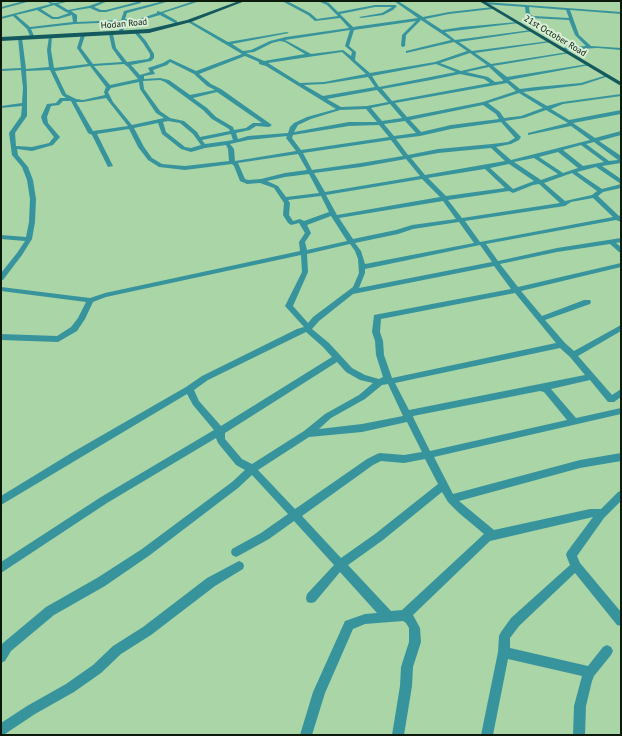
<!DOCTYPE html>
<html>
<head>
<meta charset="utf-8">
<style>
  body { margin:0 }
  #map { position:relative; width:622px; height:736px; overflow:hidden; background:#aad5a6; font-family:"PT Sans",sans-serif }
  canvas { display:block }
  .frame { position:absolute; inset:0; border:2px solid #0b1a0a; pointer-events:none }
</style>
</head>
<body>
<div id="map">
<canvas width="622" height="736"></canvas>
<div class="frame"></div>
</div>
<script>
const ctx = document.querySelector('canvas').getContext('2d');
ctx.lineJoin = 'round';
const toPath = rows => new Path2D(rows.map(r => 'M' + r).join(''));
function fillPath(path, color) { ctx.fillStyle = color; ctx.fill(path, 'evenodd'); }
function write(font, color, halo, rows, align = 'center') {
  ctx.font = font + ' "PT Sans",sans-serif'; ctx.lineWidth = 4; ctx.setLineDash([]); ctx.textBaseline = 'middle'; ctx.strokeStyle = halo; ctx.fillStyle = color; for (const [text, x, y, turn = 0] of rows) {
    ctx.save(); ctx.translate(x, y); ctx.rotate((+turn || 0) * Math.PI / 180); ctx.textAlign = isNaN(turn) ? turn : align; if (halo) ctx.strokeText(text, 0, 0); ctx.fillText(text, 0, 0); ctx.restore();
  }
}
const minor = toPath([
  [24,1,31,1,1,9,1,7,24,1],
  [46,1,54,3,70,1,58,4,68,10,89,6,103,1,108,1,94,7,101,10,106,10,137,2,136,1,140,1,141,3,106,12,99,12,90,8,71,11,77,15,77,22,121,20,124,11,164,1,170,1,127,13,125,19,139,19,157,13,157,11,161,12,194,1,200,1,163,13,177,21,177,23,175,23,160,15,139,21,125,22,123,31,121,32,119,31,121,22,75,24,31,29,34,36,32,37,30,36,27,29,13,16,1,19,1,17,51,4,46,1],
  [54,5,66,12,69,13,58,17,53,17,41,9,54,5],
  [37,10,52,19,58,19,72,15,73,22,30,27,16,15,37,10],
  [282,1,287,1,310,13,317,19,338,16,327,5,318,1,323,1,329,3,338,12,375,5,395,5,397,6,393,10,383,15,361,18,359,17,382,13,392,7,375,7,340,14,353,27,418,18,394,1,398,1,423,17,449,12,493,7,492,9,449,14,425,19,442,30,462,27,517,22,519,23,445,32,455,40,531,30,533,31,459,42,472,51,549,41,551,42,475,53,491,64,568,52,570,53,493,66,507,77,588,64,590,65,509,80,520,89,536,87,581,83,607,75,609,76,582,85,523,92,547,106,562,102,621,94,621,96,563,104,551,109,569,120,621,110,621,114,573,123,595,138,621,131,621,135,599,141,621,156,621,163,602,166,621,179,621,184,596,167,577,172,602,189,621,184,621,188,603,192,598,196,619,216,621,215,621,222,616,220,486,244,498,261,557,248,621,238,621,242,616,243,621,247,621,253,619,252,610,244,557,252,500,264,518,287,621,263,621,267,521,291,542,316,584,300,590,300,591,302,590,304,545,320,565,343,574,351,621,325,621,331,578,356,612,395,621,389,621,397,614,402,608,402,590,380,551,389,576,418,621,408,621,414,434,457,453,494,580,460,621,453,621,461,580,468,459,501,494,530,590,509,601,509,618,492,621,491,621,501,604,518,577,556,580,563,621,612,621,626,617,625,575,573,519,626,510,638,510,648,588,666,603,647,607,645,611,647,613,651,611,655,594,676,592,681,586,706,585,735,573,735,574,706,582,676,508,659,493,735,481,735,498,652,499,636,501,632,511,618,570,565,566,555,567,552,593,517,490,541,413,615,420,628,421,642,413,667,412,686,404,735,392,735,400,686,401,667,409,642,409,628,406,623,403,621,365,624,353,629,325,693,312,735,300,735,313,692,345,621,365,614,377,613,340,572,315,602,311,603,307,602,306,598,307,594,334,565,294,521,269,539,240,555,236,557,232,555,231,552,232,549,261,533,288,514,252,475,238,488,150,555,105,586,54,615,11,651,5,661,1,663,1,646,3,643,46,607,97,578,142,549,232,482,245,470,236,465,218,443,216,438,107,503,1,573,1,562,101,497,214,430,193,405,187,394,1,505,1,496,73,452,186,387,202,376,297,329,304,327,285,306,302,272,301,255,106,297,93,302,85,319,77,331,58,342,1,340,1,334,57,336,71,327,78,318,86,302,1,291,1,287,90,298,105,293,300,251,299,242,305,233,299,223,291,225,288,223,283,215,284,203,274,188,260,183,247,184,240,181,234,166,232,164,185,170,159,167,148,160,138,147,129,129,97,134,113,166,108,167,92,135,88,133,71,101,63,101,59,105,51,106,47,117,48,123,60,137,53,145,32,151,17,149,18,155,28,167,33,180,36,199,35,222,32,239,22,255,3,280,1,280,1,273,17,253,25,241,1,239,1,235,26,237,29,222,30,199,27,180,22,167,12,155,9,133,21,116,22,106,1,108,1,106,22,103,23,88,21,70,1,71,1,69,21,68,18,38,20,37,22,38,26,69,49,67,47,50,49,37,52,36,51,50,54,68,88,64,77,48,81,35,83,34,85,35,81,48,93,64,122,62,112,48,109,34,111,33,113,34,116,48,127,62,148,59,150,57,150,54,143,43,134,32,137,31,146,41,154,54,154,58,151,61,131,65,140,75,150,72,148,68,163,63,170,59,196,71,242,54,188,22,189,20,228,42,287,32,289,33,232,44,243,51,251,50,270,41,286,37,349,28,340,18,315,21,308,15,282,1],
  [421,20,451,40,406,51,406,53,454,42,467,51,435,62,370,73,355,60,356,52,349,46,354,30,416,21,402,35,401,46,403,47,405,46,406,35,421,20],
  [350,30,345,46,352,52,351,56,343,50,311,54,285,40,350,30],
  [280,41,285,42,305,54,264,61,246,53,254,52,272,43,280,41],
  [342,52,366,74,324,82,300,83,268,63,342,52],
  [470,53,487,65,461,71,440,63,470,53],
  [245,56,259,62,259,64,266,66,336,109,307,117,294,123,290,127,288,133,248,136,238,139,236,133,250,130,256,126,269,127,272,125,221,89,211,84,199,74,245,56],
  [170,62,194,74,207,86,215,90,190,95,169,80,160,78,144,79,144,76,155,74,153,70,167,65,170,62],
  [124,64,128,67,138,79,110,85,94,66,124,64],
  [436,64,456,72,379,87,372,76,436,64],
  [90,66,106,87,104,92,105,95,83,100,76,99,66,94,55,71,90,66],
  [489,67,503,80,503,81,495,82,488,77,466,72,489,67],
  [50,70,62,95,66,98,60,98,56,103,47,104,41,117,43,123,54,137,49,143,32,147,16,146,15,133,27,116,27,88,26,71,50,70],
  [460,74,484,79,490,83,392,101,382,89,431,80,460,74],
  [368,77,375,87,323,96,304,85,324,84,368,77],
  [160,80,165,82,203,110,212,119,229,129,230,131,200,137,197,132,184,121,170,118,160,111,144,89,143,81,160,80],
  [139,82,140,89,156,113,164,118,132,125,113,102,108,92,111,88,139,82],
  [507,83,516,91,483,102,407,117,395,103,507,83],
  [377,90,388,102,367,106,341,107,327,99,377,90],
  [217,92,262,123,253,123,246,128,234,130,233,127,216,117,207,108,193,98,217,92],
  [519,93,543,108,521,116,504,118,500,112,488,103,519,93],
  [106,98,128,126,93,131,76,102,83,102,106,98],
  [390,104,402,118,382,121,371,108,390,104],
  [483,105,496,114,499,119,451,125,421,132,410,120,483,105],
  [366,109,377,122,349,122,294,132,298,125,311,119,340,110,366,109],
  [546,110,568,123,528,133,528,135,571,126,590,140,511,160,496,147,511,144,519,140,521,137,505,121,524,118,546,110],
  [168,121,180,123,193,134,201,145,191,148,185,147,166,132,163,122,168,121],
  [405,121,416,133,394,136,384,124,405,121],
  [501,122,515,138,508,142,492,144,438,149,408,155,396,139,420,136,451,129,501,122],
  [158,123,162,134,181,149,191,152,205,148,226,145,228,149,229,161,185,166,162,164,152,158,144,147,134,128,158,123],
  [379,125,389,137,301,150,292,138,293,135,349,126,379,125],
  [231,134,233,140,227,141,205,144,202,140,231,134],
  [287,136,286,138,296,151,235,161,234,149,230,144,248,140,287,136],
  [391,140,403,156,361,163,312,170,303,153,391,140],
  [594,142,618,160,609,161,586,144,594,142],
  [581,145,604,162,583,166,563,150,581,145],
  [491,148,505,161,425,175,411,158,438,153,491,148],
  [558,152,578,168,563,173,539,157,558,152],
  [298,154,307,170,285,173,261,179,248,180,245,179,238,163,298,154],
  [534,158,558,174,541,180,514,162,534,158],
  [406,159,420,176,325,192,314,173,361,167,406,159],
  [509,164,534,181,513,189,490,168,509,164],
  [485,169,505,188,446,196,428,178,485,169],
  [572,173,597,191,592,195,565,201,544,183,572,173],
  [309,174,319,193,286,197,278,186,267,181,285,177,309,174],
  [422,179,440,197,337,215,326,195,422,179],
  [539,184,560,203,462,218,448,200,509,191,513,193,533,185,539,184],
  [321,196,329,212,304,221,300,219,293,221,289,215,290,203,288,200,321,196],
  [593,198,613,217,480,242,465,221,565,206,571,202,593,198],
  [443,201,456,219,412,225,396,230,353,239,339,218,443,201],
  [331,216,347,241,307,250,305,242,311,233,307,225,331,216],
  [459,222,474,243,365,264,361,251,355,243,398,234,413,229,459,222],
  [350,244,355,251,358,259,359,273,353,287,313,317,308,323,293,306,308,272,307,254,350,244],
  [480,245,492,262,359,288,365,273,365,269,480,245],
  [494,266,511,289,374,315,372,332,375,341,376,355,383,377,379,379,365,375,352,368,329,343,312,329,319,321,353,294,494,266],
  [515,293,556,343,392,378,384,355,383,341,380,332,381,319,515,293],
  [306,332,323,347,332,357,221,426,199,401,194,390,208,380,306,332],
  [560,348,570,357,585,375,409,410,395,383,560,348],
  [337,362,346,372,360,380,373,383,359,395,325,414,304,431,252,464,242,459,225,439,225,433,337,362],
  [388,384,403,416,362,424,319,429,331,418,365,399,382,385,388,384],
  [540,391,544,392,567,420,430,451,414,419,413,416,540,391],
  [407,422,422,452,404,455,380,453,377,454,367,459,295,509,258,470,309,437,362,432,407,422],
  [425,459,438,484,375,534,341,558,302,516,373,465,381,461,404,463,425,459],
  [442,492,448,502,459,513,484,534,402,610,391,611,348,565,383,540,442,492],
  [485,2,621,12,621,14,570,10,579,35,591,46,621,48,621,50,598,48,560,50,560,49,562,48,586,46,575,35,569,20,532,18,526,15,525,7,484,4,485,2],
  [529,7,566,10,569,18,533,16,530,14,529,7],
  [239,561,243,563,244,566,243,569,215,586,151,635,121,654,101,673,74,692,35,714,5,734,1,735,1,723,27,706,66,684,93,665,113,646,143,627,207,578,239,561]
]);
const major = toPath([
  [239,1,245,1,191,22,149,33,1,41,1,37,149,29,187,20,239,1],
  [479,1,484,1,621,82,621,86,479,1]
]);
const farStreetnames = [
  ["Hodan Road",124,24,-5],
  ["21st October Road",555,36,31]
];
fillPath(minor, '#37949c');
fillPath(major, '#14595e');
write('9px', '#0b1a0a', '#d9efd7', farStreetnames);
</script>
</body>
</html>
